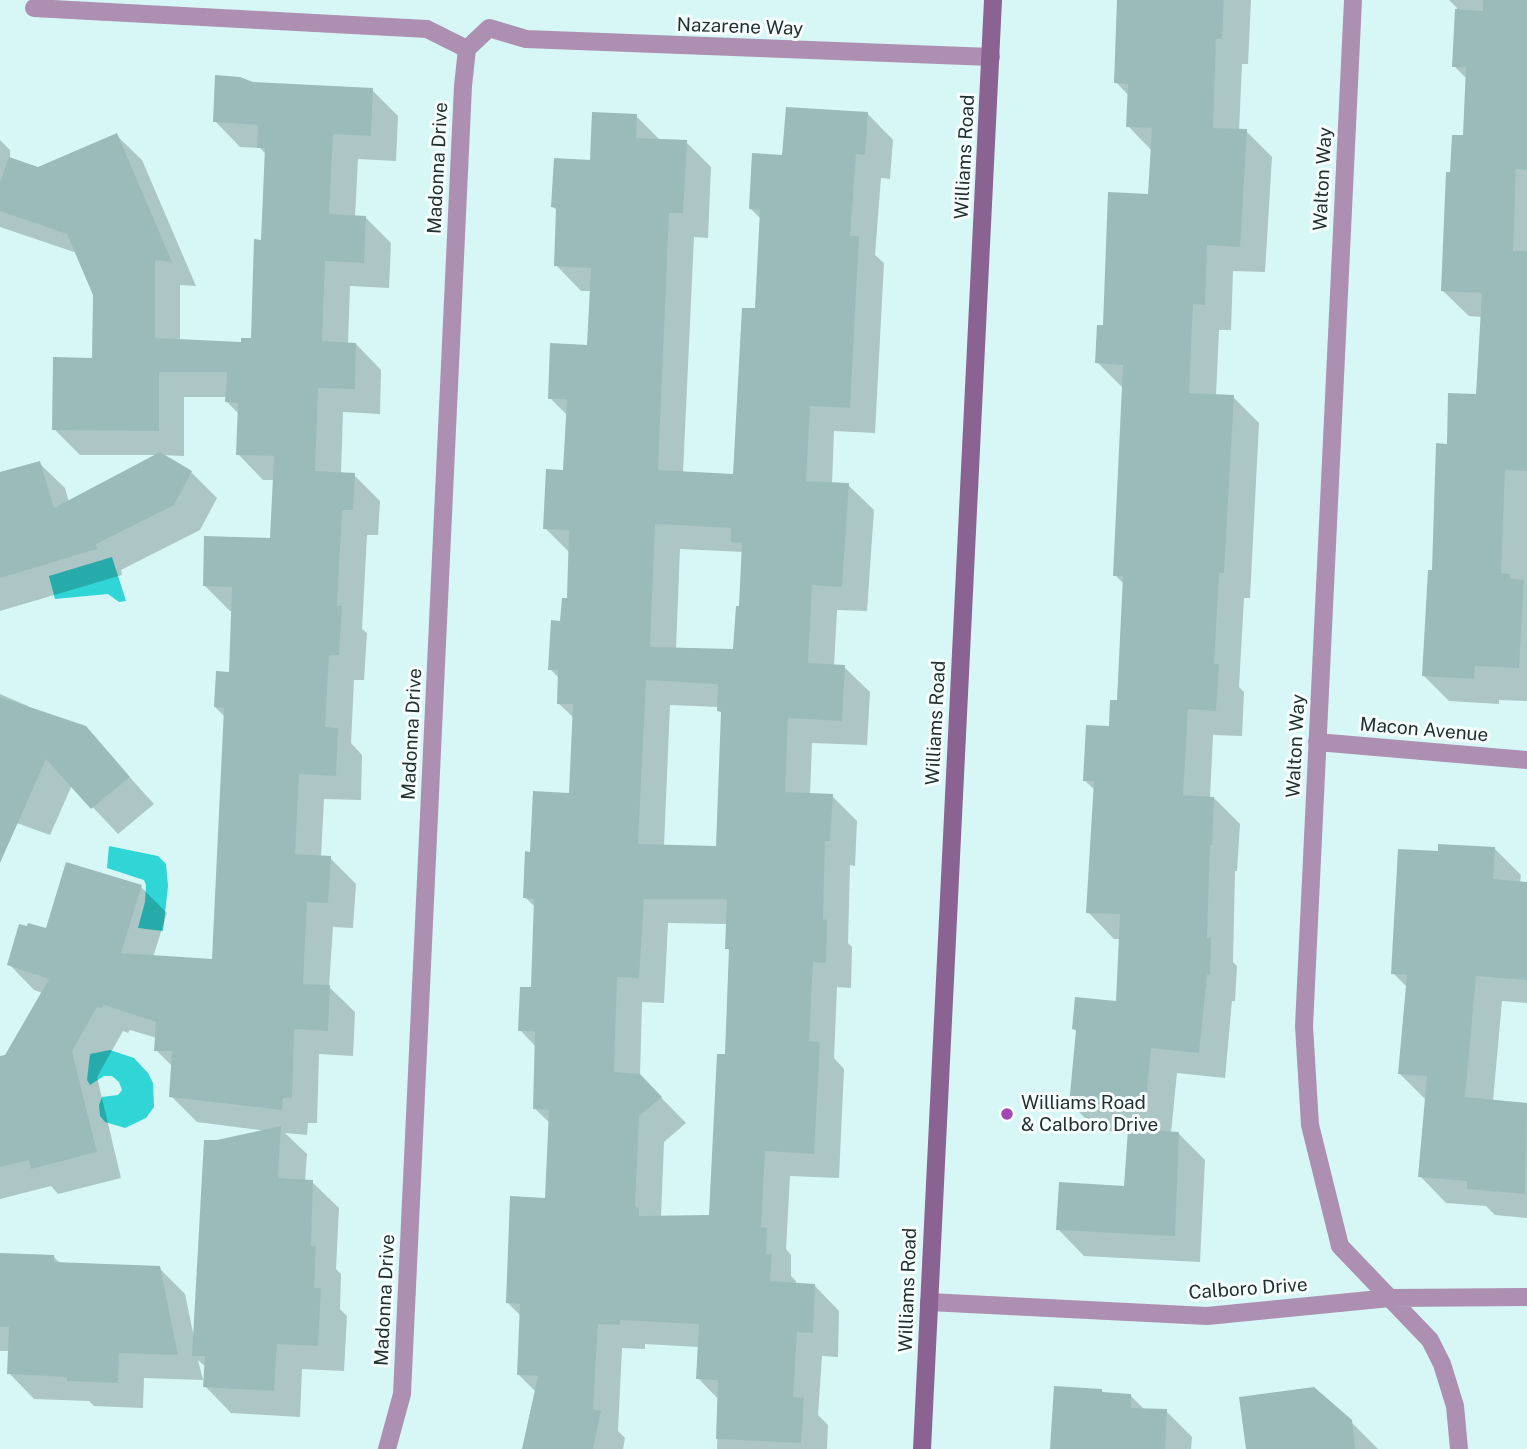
<!DOCTYPE html>
<html>
<head>
<meta charset="utf-8">
<style>
  body { margin:0 }
  canvas { display:block; background:#d6f7f6 }
</style>
</head>
<body>
<canvas width="1527" height="1449"></canvas>
<script>
const ctx = document.querySelector('canvas').getContext('2d');
ctx.lineJoin = 'round';
function fillPath(path, color) { ctx.fillStyle = color; ctx.fill(path, 'evenodd'); }
const toPath = rows => new Path2D(rows.map(r => 'M' + r).join(''));
function trace(path, color, width, dash) { ctx.strokeStyle = color; ctx.lineWidth = width; ctx.lineCap = dash ? 'butt' : 'round'; ctx.setLineDash(dash || []); ctx.stroke(path); }
function write(font, color, halo, rows, align = 'center') {
  ctx.font = font + ' "Public Sans",sans-serif'; ctx.lineWidth = 6; ctx.setLineDash([]); ctx.textBaseline = 'middle'; ctx.strokeStyle = halo; ctx.fillStyle = color; for (const [text, x, y, turn = 0] of rows) {
    ctx.save(); ctx.translate(x, y); ctx.rotate((+turn || 0) * Math.PI / 180); ctx.textAlign = isNaN(turn) ? turn : align; if (halo) ctx.strokeText(text, 0, 0); ctx.fillText(text, 0, 0); ctx.restore();
  }
}
const water = toPath([
  [112,557,126,601,119,602,108,594,55,599,49,576],
  [109,846,158,856,166,864,168,886,163,931,138,928,145,902,146,885,144,880,107,868],
  [110,1050,134,1058,148,1073,153,1083,154,1107,146,1118,125,1128,105,1122,100,1116,99,1105,102,1097,118,1095,122,1090,119,1082,112,1076,104,1076,90,1085,87,1080,90,1054]
]);
const shadow = toPath([
  [1118,0,1251,0,1248,64,1242,64,1239,131,1246,131,1272,157,1265,272,1233,271,1231,330,1219,330,1216,396,1233,397,1259,423,1250,598,1244,598,1239,687,1244,692,1242,736,1213,735,1210,798,1214,798,1240,824,1237,871,1235,871,1233,962,1237,966,1235,1001,1232,1001,1225,1078,1177,1073,1171,1133,1179,1134,1205,1160,1200,1262,1084,1256,1058,1229,1126,1187,1129,1133,1097,1130,1071,1104,1077,1031,1074,1028,1117,1003,1121,939,1114,939,1088,912,1096,791,1084,780,1110,728,1119,702,1125,585,1115,575,1124,389,1097,362,1105,327,1150,196,1152,151,1128,126,1129,96,1116,82],
  [1449,0,1527,0,1527,701,1499,700,1499,704,1449,701,1424,676,1434,572,1478,395,1482,317,1469,316,1443,291,1452,174,1465,137,1467,79,1454,66,1457,8],
  [253,84,372,90,398,116,396,161,358,159,355,217,365,217,391,243,389,288,350,286,348,344,356,344,381,370,380,414,343,412,341,474,354,475,380,501,378,535,367,535,362,629,367,633,364,680,354,680,351,743,362,755,361,800,324,799,321,857,330,858,356,884,353,928,333,927,329,987,355,1012,353,1056,319,1054,317,1123,308,1123,307,1135,285,1133,307,1154,305,1181,312,1182,339,1208,336,1269,341,1274,340,1309,347,1316,344,1371,302,1369,300,1417,231,1413,205,1386,206,1367,198,1360,203,1380,144,1378,143,1408,94,1406,89,1401,34,1399,9,1373,10,1351,0,1351,0,1254,54,1257,61,1264,159,1268,185,1294,194,1337,267,1131,197,1122,171,1096,173,1067,156,1050,157,1038,130,1030,128,1033,123,1031,97,1077,121,1178,58,1194,51,1186,0,1199,0,1058,7,1056,43,993,34,990,9,964,47,931,141,887,167,913,153,957,213,961,225,717,215,707,230,674,233,611,230,611,204,585,272,540,275,480,263,480,238,454,239,414,227,402,227,397,184,397,184,456,161,455,191,472,217,498,200,530,121,570,122,575,0,611,0,474,39,463,65,488,69,502,158,455,80,455,54,429,94,360,95,295,77,253,0,227,0,140,10,150,10,159,38,169,116,135,142,160,196,286,180,285,180,341,243,344,253,340,262,241,267,155,260,148,240,147,215,121],
  [868,114,893,140,890,179,881,178,875,255,884,263,875,433,834,431,832,484,848,485,874,510,867,611,837,610,834,666,844,667,870,692,867,745,812,743,810,795,832,796,857,821,855,866,850,865,848,943,852,947,851,988,837,987,834,1058,844,1069,839,1178,790,1176,786,1249,791,1255,791,1276,796,1281,796,1284,814,1285,839,1311,838,1357,822,1356,818,1415,828,1425,827,1449,717,1449,719,1400,698,1378,699,1347,645,1344,645,1349,622,1348,618,1431,625,1438,623,1449,524,1449,536,1392,519,1375,522,1317,508,1303,547,1200,550,1123,534,1108,536,1047,520,1030,533,989,536,908,525,897,532,853,570,795,574,718,558,703,559,678,550,669,568,600,570,553,545,528,565,472,568,416,550,398,589,347,591,291,581,291,556,265,558,211,553,207,636,116,661,141,686,142,711,167,708,238,694,237,683,473,735,476,757,310,761,219,751,209,784,157],
  [680,549,744,552,741,608,735,651,676,649],
  [670,705,719,707,722,714,717,848,664,846],
  [668,923,728,924,727,948,731,952,726,1056,710,1217,661,1217,664,1142,686,1123,640,1076,642,1002,664,1003],
  [0,694,28,706,32,710,85,728,154,804,118,834,72,785,50,835,0,817],
  [1495,849,1521,875,1520,883,1527,884,1527,1003,1502,1001,1493,1101,1527,1104,1527,1218,1495,1215,1486,1206,1446,1203,1420,1176,1426,1100,1400,1074,1408,988,1393,973,1439,853],
  [1101,1390,1105,1394,1131,1396,1145,1410,1166,1411,1192,1437,1191,1449,1052,1449],
  [1351,1422,1378,1449,1247,1449]
]);
const building = toPath([
  [1117,0,1224,0,1222,39,1216,39,1213,128,1247,129,1240,247,1207,245,1205,305,1193,304,1189,393,1234,395,1224,573,1219,573,1214,664,1219,664,1216,711,1188,709,1183,795,1214,797,1212,845,1210,845,1207,938,1211,938,1210,975,1207,975,1199,1053,1151,1048,1145,1111,1069,1105,1076,1030,1072,1029,1075,997,1116,1001,1120,914,1086,913,1094,781,1083,781,1086,725,1109,726,1110,700,1117,700,1123,576,1113,576,1123,365,1095,363,1097,325,1103,325,1108,192,1148,194,1152,128,1126,127,1128,84,1114,83],
  [1483,0,1527,0,1527,170,1516,169,1513,251,1527,251,1527,471,1505,470,1501,573,1510,574,1510,579,1524,580,1519,668,1475,666,1474,679,1422,676,1428,570,1432,570,1436,443,1447,444,1448,393,1476,394,1482,293,1441,291,1446,172,1450,172,1452,135,1463,135,1466,67,1452,67,1455,9,1483,11],
  [215,75,240,77,253,82,373,88,371,136,333,134,329,214,366,216,364,263,325,261,322,341,356,343,355,389,318,388,315,471,355,473,353,510,342,510,337,606,342,606,339,655,329,655,325,727,338,728,336,776,299,774,295,854,331,856,328,903,307,902,303,984,330,985,328,1031,294,1029,292,1098,283,1098,282,1110,169,1097,172,1051,154,1051,156,1022,104,1005,102,1008,97,1007,72,1051,97,1152,31,1169,29,1160,0,1167,0,1056,5,1055,49,979,7,965,19,924,27,926,28,923,46,928,66,862,142,885,121,953,212,959,224,708,214,707,216,671,229,672,232,587,203,586,204,536,270,538,274,456,236,455,238,403,225,402,227,372,159,372,159,431,52,430,53,357,92,358,93,295,67,234,0,211,0,182,9,157,38,167,117,133,172,262,155,260,155,338,241,342,241,338,251,338,254,239,261,240,265,148,257,148,258,125,213,122],
  [786,107,868,112,865,155,856,154,850,236,859,236,850,408,810,406,806,481,849,483,842,587,812,585,808,663,845,665,842,721,788,718,785,792,833,794,830,841,825,841,823,919,827,920,826,963,813,962,809,1041,820,1042,814,1154,765,1151,761,1227,767,1228,766,1254,772,1254,770,1281,815,1284,813,1333,797,1332,793,1397,804,1398,801,1443,716,1439,718,1380,696,1379,699,1324,620,1320,620,1325,598,1324,593,1409,601,1411,593,1449,522,1449,538,1376,517,1375,520,1304,506,1303,510,1196,545,1198,549,1110,533,1109,535,1031,518,1031,520,987,531,987,534,899,523,898,525,851,530,852,533,791,569,793,573,704,557,704,558,670,548,670,551,620,560,621,562,598,567,598,569,530,543,529,546,469,563,470,567,399,548,399,550,343,587,345,591,268,554,266,556,208,551,207,554,158,590,160,592,112,637,114,636,138,687,140,683,213,669,213,658,470,733,474,742,308,755,308,760,210,749,209,752,153,782,155],
  [655,524,731,528,731,542,742,543,739,606,736,606,733,649,650,647],
  [646,680,718,684,717,711,721,712,716,846,638,844],
  [644,899,727,899,725,949,729,949,725,1054,717,1054,709,1215,639,1216,639,1208,635,1207,639,1116,662,1097,640,1074,614,1072,617,977,639,978],
  [160,452,192,471,174,505,96,544,97,549,0,578,0,472,40,461,54,508],
  [0,697,86,726,130,777,91,809,46,759,0,863],
  [1438,844,1495,847,1493,879,1527,882,1527,980,1476,976,1465,1097,1527,1103,1525,1194,1467,1189,1467,1181,1418,1177,1427,1076,1398,1074,1407,975,1391,974,1398,849,1438,851],
  [281,1126,278,1178,313,1180,311,1246,316,1246,314,1288,321,1288,318,1346,277,1344,274,1391,203,1387,205,1356,192,1356,204,1140,217,1140],
  [1128,1129,1179,1132,1175,1236,1056,1230,1059,1182,1124,1186],
  [0,1253,54,1255,54,1262,160,1266,178,1355,119,1353,118,1383,67,1381,67,1377,7,1374,9,1327,0,1327],
  [1054,1386,1102,1389,1102,1392,1131,1394,1131,1408,1167,1409,1165,1449,1050,1449],
  [1314,1387,1352,1420,1355,1449,1246,1449,1239,1397]
]);
const lane = toPath([
  [34,8,427,29,467,49]
]);
const street = toPath([
  [1353,0,1304,1026,1310,1125,1340,1246,1430,1340,1442,1364,1455,1406,1459,1449],
  [1317,742,1527,760],
  [929,1302,1207,1316,1390,1298,1527,1297],
  [387,1449,402,1394,463,86,467,49,489,28,526,39,991,57]
]);
const secondary = toPath([
  [922,1449,993,0]
]);
const markers = [
  [1007,1114,7,"#a348b3"]
];
const streetNames = [
  ["Nazarene Way",740,27,2],
  ["Williams Road",965,157,-87],
  ["Madonna Drive",438,168,-87],
  ["Walton Way",1323,179,-87],
  ["Williams Road",936,723,-87],
  ["Macon Avenue",1424,730,5],
  ["Madonna Drive",412,734,-87],
  ["Walton Way",1296,746,-87],
  ["Calboro Drive",1248,1289,-4],
  ["Williams Road",908,1290,-88],
  ["Madonna Drive",385,1300,-87]
];
const poiNames = [
  ["Williams Road",1021,1103],
  ["& Calboro Drive",1021,1125]
];
fillPath(water, '#30d5d5');
fillPath(shadow, '#0003');
fillPath(building, '#9bbbba');
trace(lane, '#ad90b1', 18);
trace(street, '#ad90b1', 18);
trace(secondary, '#8b6392', 18);
for (const [x, y, r, color] of markers) { const dot = new Path2D(); dot.arc(x, y, r, 0, 2 * Math.PI); ctx.fillStyle = color; ctx.fill(dot); trace(dot, '#f7fefe', 2.5); }
write('19px', '#233030', '#f7fefe', streetNames);
write('19px', '#233030', '#f7fefe', poiNames, 'left');
</script>
</body>
</html>
